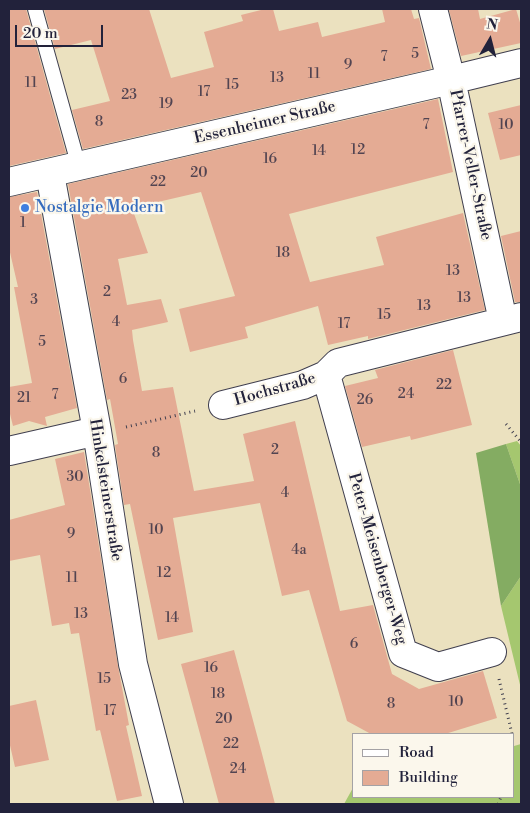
<!DOCTYPE html>
<html>
<head>
<meta charset="utf-8">
<style>
  body { margin:0 }
  #map { position:relative; width:530px; height:813px; overflow:hidden; background:#ebe1bf; font-family:"Libre Bodoni",serif }
  canvas { display:block }
  .frame { position:absolute; inset:0; border:10px solid #22223b; pointer-events:none }
  .legend { position:absolute; left:352px; top:733px; width:162px; height:65px; box-sizing:border-box; background:#fbf7ec; border:1px solid #a4a2a5; margin:0; padding:6px 9px; list-style:none; font-size:15px; color:#22223b }
  .legend li { display:flex; align-items:center; gap:10px; height:25px }
  .legend b { width:25px; border:1px solid #a4a2a5 }
  .north { position:absolute; left:465px; top:15px; width:50px; height:50px; -webkit-text-stroke:4px #fbf7ec; paint-order:stroke; rotate:8deg; font-size:14px; font-weight:700; line-height:20px; text-align:center; color:#22223b }
  .north::after { content:''; display:block; margin:auto; width:18px; height:22px; background:#22223b; clip-path:polygon(50% 0,100% 100%,50% 72%,0 100%) }
  .scale { position:absolute; left:15px; top:25px; width:88px; height:22px; box-sizing:border-box; border:2px solid #22223b; border-top:0; padding-left:6px; font-size:15px; line-height:18px; white-space:nowrap; color:#22223b; -webkit-text-stroke:4px #fbf7ec; paint-order:stroke }
</style>
</head>
<body>
<div id="map">
<canvas width="530" height="813"></canvas>
<div class="frame"></div>
<ul class="legend">
<li><b style="height:6px;background:#fff"></b>Road</li>
<li><b style="height:14px;background:#e4ab94"></b>Building</li>
</ul>
<div class="north">N</div>
<div class="scale">20 m</div>
</div>
<script>
const ctx = document.querySelector('canvas').getContext('2d');
ctx.lineJoin = 'round';
function fillPath(path, color) { ctx.fillStyle = color; ctx.fill(path, 'evenodd'); }
const toPath = rows => new Path2D(rows.map(r => 'M' + r).join(''));
function trace(path, color, width, dash) { ctx.strokeStyle = color; ctx.lineWidth = width; ctx.lineCap = dash ? 'butt' : 'round'; ctx.setLineDash(dash || []); ctx.stroke(path); }
function write(font, color, halo, rows, align = 'center') {
  ctx.font = font + ' "Libre Bodoni",serif'; ctx.lineWidth = 4.5; ctx.setLineDash([]); ctx.textBaseline = 'middle'; ctx.strokeStyle = halo; ctx.fillStyle = color; for (const [text, x, y, turn = 0] of rows) {
    ctx.save(); ctx.translate(x, y); ctx.rotate((+turn || 0) * Math.PI / 180); ctx.textAlign = isNaN(turn) ? turn : align; if (halo) ctx.strokeText(text, 0, 0); ctx.fillText(text, 0, 0); ctx.restore();
  }
}
const green = toPath([
  [517,441,521,446,521,487,506,444],
  [521,576,521,689,501,606],
  [521,744,521,804,344,804,354,786,354,797,514,797,514,746]
]);
const forest = toPath([
  [506,444,521,487,521,576,501,606,476,453]
]);
const building = toPath([
  [9,9,26,9,66,153,9,166],
  [44,9,149,9,171,78,214,67,204,32,243,21,241,15,265,9,273,9,279,31,318,22,322,37,385,22,382,9,411,9,414,19,419,18,431,69,83,149,72,110,110,101,91,40,55,49],
  [456,9,478,9,480,19,516,9,521,26,521,43,461,56,449,10],
  [438,99,453,172,289,214,310,282,384,265,376,237,463,213,485,310,368,339,368,336,328,345,318,306,245,327,248,338,190,352,179,309,235,296,201,192,132,208,148,253,118,259,127,305,161,299,168,322,132,330,133,340,142,391,173,387,194,491,254,481,243,434,295,421,340,611,373,605,392,674,419,689,483,671,497,718,445,734,371,734,347,721,309,590,282,596,260,503,173,518,193,632,158,640,130,504,124,505,115,445,118,444,110,399,107,400,68,184],
  [521,105,521,155,500,160,488,113],
  [37,192,77,408,45,417,47,426,29,421,13,426,9,410,9,387,32,383,14,287,18,287,9,248,9,197],
  [521,231,521,302,515,302,501,236],
  [453,350,472,425,411,440,410,436,362,447,345,386,378,378,375,370],
  [84,452,118,666,129,725,126,726,142,796,117,801,100,730,96,731,79,633,71,634,69,623,52,626,40,555,9,561,9,520,65,505,55,459],
  [234,650,261,750,275,804,219,804,206,756,181,664],
  [36,700,49,760,15,767,9,741,9,706]
]);
const path = toPath([
  [506,424,521,442],
  [126,427,195,411],
  [499,679,512,734],
  [498,804,501,797]
]);
const service = toPath([
  [35,9,79,167]
]);
const minor = toPath([
  [50,174,97,431,133,664,169,804],
  [503,321,451,80,521,63],
  [326,375,403,653,438,667,492,652],
  [223,405,303,385,326,375,338,363,521,317],
  [9,451,97,431]
]);
const tertiary = toPath([
  [9,182,451,80,433,9]
]);
const markers = [
  [25,208,5,"#3f7fe0"]
];
const numberNames = [
  ["5",415,55],
  ["7",384,58],
  ["9",348,66],
  ["11",314,75],
  ["13",277,79],
  ["11",31,84],
  ["15",232,86],
  ["17",204,93],
  ["23",129,96],
  ["19",166,105],
  ["8",99,123],
  ["7",426,126],
  ["10",506,126],
  ["12",358,151],
  ["14",319,152],
  ["16",270,160],
  ["20",199,174],
  ["22",158,183],
  ["1",23,224],
  ["18",283,254],
  ["13",453,272],
  ["2",107,293],
  ["13",464,299],
  ["3",34,301],
  ["13",424,307],
  ["15",384,316],
  ["4",116,323],
  ["17",344,325],
  ["5",42,343],
  ["6",123,380],
  ["22",444,386],
  ["24",406,395],
  ["7",55,396],
  ["21",24,399],
  ["26",365,401],
  ["2",275,451],
  ["8",156,454],
  ["30",75,478],
  ["4",285,494],
  ["10",156,531],
  ["9",71,535],
  ["4a",299,551],
  ["12",164,574],
  ["11",72,579],
  ["13",81,615],
  ["14",172,619],
  ["6",354,645],
  ["16",211,669],
  ["15",104,680],
  ["18",218,695],
  ["10",456,703],
  ["8",391,705],
  ["17",110,712],
  ["20",224,720],
  ["22",231,745],
  ["24",238,770]
];
const streetNames = [
  ["Essenheimer Straße",265,123,-13],
  ["Pfarrer-Veller-Straße",470,165,78],
  ["Hochstraße",275,390,-16],
  ["Hinkelsteinerstraße",105,490,81],
  ["Peter-Meisenberger-Weg",377,559,74]
];
const shopNames = [
  ["Nostalgie Modern",35,208]
];
fillPath(green, '#a5c76f');
fillPath(forest, '#84ac62');
fillPath(building, '#e4ab94');
trace(service, '#403f4f', 16);
trace(minor, '#403f4f', 30);
trace(tertiary, '#403f4f', 30);
trace(path, '#403f4f', 3, [1, 4]);
trace(service, '#fff', 14);
trace(minor, '#fff', 28);
trace(tertiary, '#fff', 28);
for (const [x, y, r, color] of markers) { const dot = new Path2D(); dot.arc(x, y, r, 0, 2 * Math.PI); ctx.fillStyle = color; ctx.fill(dot); trace(dot, '#fbf7ec', 2); }
write('14px', '#524451', null, numberNames);
write('16px', '#22223b', '#fbf7ec', streetNames);
write('16px', '#366cbe', '#fbf7ec', shopNames, 'left');
</script>
</body>
</html>
